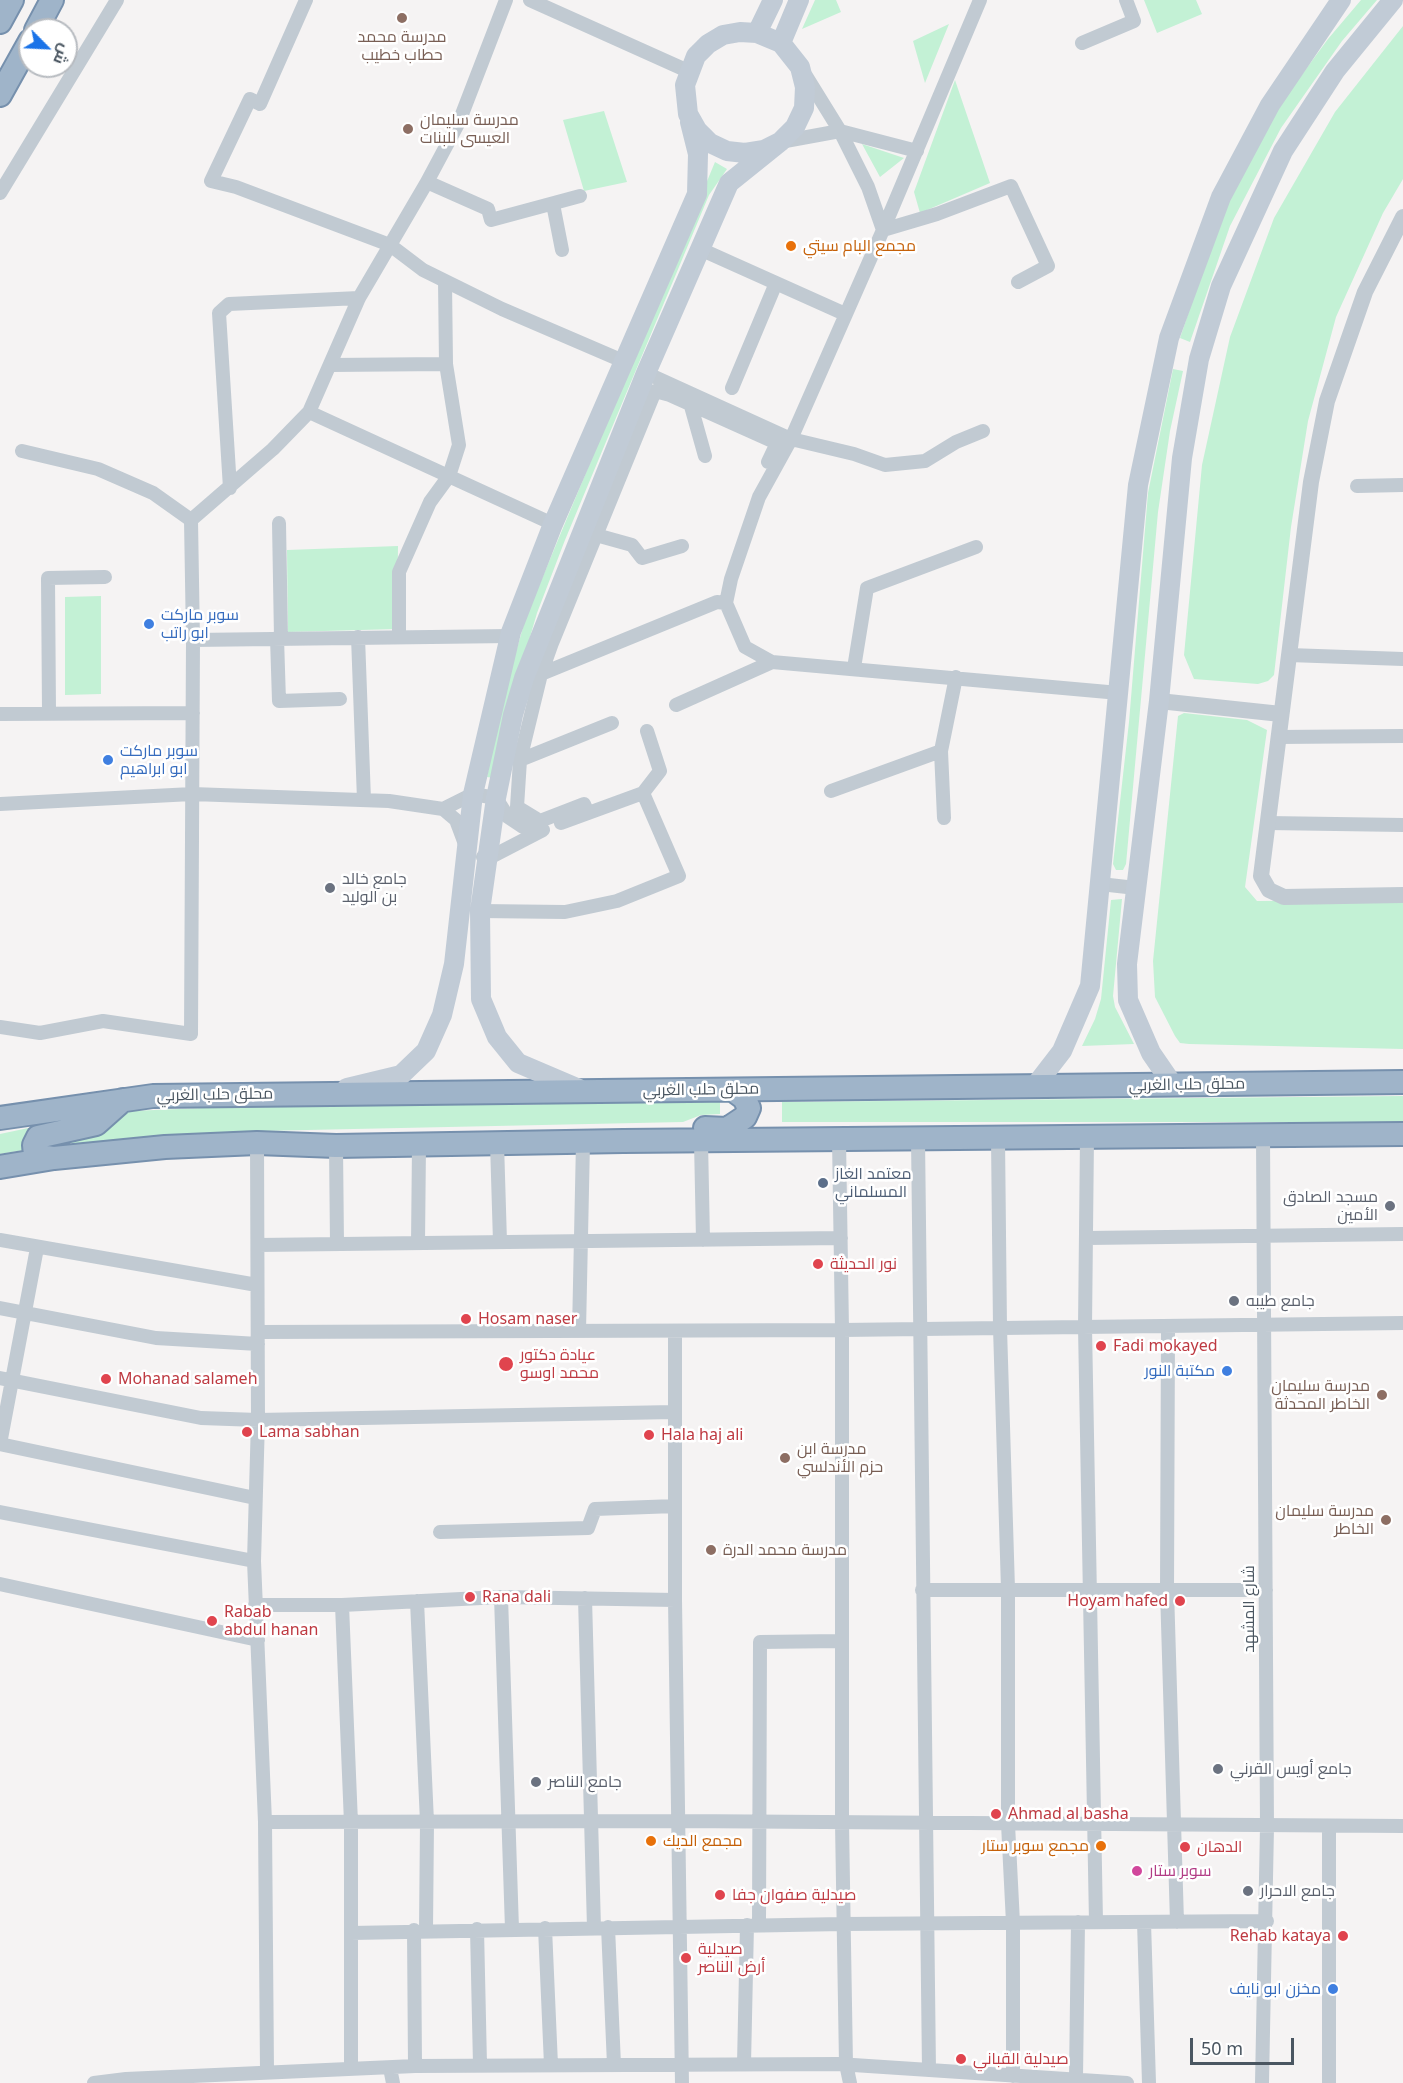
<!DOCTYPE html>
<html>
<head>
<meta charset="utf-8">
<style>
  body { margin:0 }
  #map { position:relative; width:1403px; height:2083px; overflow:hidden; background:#f5f3f3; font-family:"Noto Sans",Cairo,sans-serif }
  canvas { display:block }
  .north { position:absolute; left:18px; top:18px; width:60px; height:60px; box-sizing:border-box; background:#fff; border:2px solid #b7bbc0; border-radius:50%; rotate:114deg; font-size:16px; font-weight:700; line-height:24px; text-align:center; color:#4a5661 }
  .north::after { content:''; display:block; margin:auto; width:21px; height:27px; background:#1a73e8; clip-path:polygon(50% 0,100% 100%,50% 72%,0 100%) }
  .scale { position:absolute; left:1190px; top:2038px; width:104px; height:27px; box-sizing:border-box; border:3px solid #4a5661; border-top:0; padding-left:8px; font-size:18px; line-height:21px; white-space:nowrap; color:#4a5661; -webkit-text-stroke:4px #fff; paint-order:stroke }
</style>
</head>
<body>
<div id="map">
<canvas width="1403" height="2083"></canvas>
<div class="north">ش</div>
<div class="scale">50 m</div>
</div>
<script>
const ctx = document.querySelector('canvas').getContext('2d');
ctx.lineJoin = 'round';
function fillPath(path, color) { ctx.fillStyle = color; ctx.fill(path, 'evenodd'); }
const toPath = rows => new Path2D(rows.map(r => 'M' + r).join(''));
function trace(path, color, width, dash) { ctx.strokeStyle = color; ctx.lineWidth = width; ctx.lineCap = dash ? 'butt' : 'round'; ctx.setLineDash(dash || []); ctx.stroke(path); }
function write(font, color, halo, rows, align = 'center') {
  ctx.font = font + ' "Noto Sans",Cairo,sans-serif'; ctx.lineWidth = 5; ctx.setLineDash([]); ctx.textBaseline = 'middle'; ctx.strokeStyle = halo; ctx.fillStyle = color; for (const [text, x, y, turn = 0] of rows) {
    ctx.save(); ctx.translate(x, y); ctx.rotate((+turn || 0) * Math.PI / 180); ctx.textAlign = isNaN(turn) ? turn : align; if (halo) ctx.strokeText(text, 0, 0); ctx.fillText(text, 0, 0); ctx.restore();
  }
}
const green = toPath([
  [815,0,836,0,841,12,802,29],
  [1144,0,1196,0,1202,14,1157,33],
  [1361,0,1377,0,1342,41,1281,128,1230,226,1190,342,1180,338,1222,213,1281,103,1328,39],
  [949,24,925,83,913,41],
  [1403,26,1403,179,1383,213,1336,317,1308,421,1291,527,1274,675,1268,681,1258,684,1194,679,1184,655,1202,465,1230,337,1274,218,1335,112],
  [955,80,990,183,920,213,914,192],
  [604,111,627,182,584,191,563,120],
  [862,144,904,158,880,177],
  [715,162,727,169,709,195,565,540,537,613,509,709,494,778,487,777,501,704,526,617],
  [1173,369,1183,371,1170,431,1158,512,1126,864,1123,870,1116,870,1113,864,1129,722,1148,493],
  [398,546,397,629,288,632,287,550],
  [101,596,101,694,65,695,65,597],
  [1184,713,1247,720,1267,730,1245,887,1257,901,1403,900,1403,1049,1189,1044,1180,1043,1175,1036,1155,997,1153,961,1178,716],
  [1122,899,1113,996,1115,1007,1134,1044,1082,1046,1095,1019,1101,999,1111,900],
  [1403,1096,1403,1122,782,1122,782,1102],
  [720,1100,720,1114,701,1115,683,1122,260,1131,48,1145,96,1133,130,1111,303,1104,504,1105],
  [85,1116,24,1150,0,1154,0,1134]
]);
const minor = toPath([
  [306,0,260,104,250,99,211,181,236,187,390,245,423,270,502,309,623,361],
  [530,0,688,71],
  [980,0,883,230,937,214,1011,186,1048,266,1018,282],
  [1082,43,1134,21,1126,0],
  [806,76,840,131,917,151],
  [780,142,840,131,868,187,883,230,791,439,759,497,731,579,726,603,745,647,772,662,1119,693],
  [427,182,488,209,491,220,580,196],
  [0,193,117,0],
  [553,204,562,250],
  [700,249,845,314],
  [331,365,446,364],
  [646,373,791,439,854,454,885,465,925,461,956,442,983,431],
  [732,388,776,283],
  [689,399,705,456],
  [309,412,553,524],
  [22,451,98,469,153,493,191,520],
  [1357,486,1403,485],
  [230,488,219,313,229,304,359,298],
  [279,523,281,638],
  [596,535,632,545,642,558,682,546],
  [358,637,364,800],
  [399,637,399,572,430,502,449,476,459,445,446,364,445,281],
  [277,638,279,701,340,699],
  [193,640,510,636],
  [1289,655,1403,659],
  [854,668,867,588,976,547],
  [541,674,717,602,726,603],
  [676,705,772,662],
  [49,712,48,578,105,577],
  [0,714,193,713],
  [1278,737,1403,736],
  [520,760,612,723],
  [831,791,941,751],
  [0,804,192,794,389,801,443,809,473,794,496,798,508,817,523,827,541,831],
  [443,809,456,820,465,844],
  [588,813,584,804,540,821,517,807,520,760,541,674,552,643,655,391,670,395,777,443,768,462],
  [944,818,941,751,956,677],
  [561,823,643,793,660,771,647,731],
  [1268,823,1403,825],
  [483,857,487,859,543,830],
  [1100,884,1136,888],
  [480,911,565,912,617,901,679,876,643,793],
  [0,1027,40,1033,103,1021,191,1034,193,640,191,520,273,449,309,412,359,298,427,182,459,122,506,0],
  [1087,1137,1085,1327,1096,1922],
  [918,1138,929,2070],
  [998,1138,1000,1328,1008,1589,1008,1824,1013,1923,1013,2076],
  [839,1139,842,1330,842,1823,846,2064,850,2083],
  [701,1141,703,1240],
  [257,1143,258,1420,254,1561,265,1822,267,2072],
  [497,1143,500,1242],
  [336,1146,337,1244],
  [1088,1238,1403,1234],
  [0,1240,257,1285],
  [418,1243,419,1145],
  [258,1245,841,1238],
  [0,1308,156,1338,258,1344],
  [1168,1326,1167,1590,1177,1922],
  [579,1331,583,1142],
  [675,1331,675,1600,682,2083],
  [259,1332,842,1330,1403,1323],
  [0,1378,201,1418,258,1420,674,1412],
  [0,1444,255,1498],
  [0,1444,37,1248],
  [0,1512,254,1561],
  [440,1532,588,1528,595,1509,675,1506],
  [0,1584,258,1640],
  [922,1590,1266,1590],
  [501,1597,512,1929],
  [585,1598,594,1928],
  [417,1601,427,1822,426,1930],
  [255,1605,342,1605,501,1597,675,1600],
  [342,1605,351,1823,351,2069],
  [265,1822,679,1821,1403,1826],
  [1144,1922,1149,2083],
  [759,1925,760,1642,841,1641],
  [608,1927,614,2065],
  [545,1928,551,2065],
  [477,1929,480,2065],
  [414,1930,415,2066],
  [351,1933,843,1924,1267,1921],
  [744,2064,747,1925],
  [390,2068,393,2083],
  [1076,2078,1078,1922],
  [94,2083,126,2079,415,2066,838,2064,1127,2083],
  [1262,2083,1267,1827,1263,1136],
  [1329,2083,1329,1827]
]);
const tertiary = toPath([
  [1403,217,1365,292,1327,401,1311,482,1261,876,1269,890,1284,897,1403,895],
  [1159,701,1281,714]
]);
const secondary = toPath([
  [757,33,773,0],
  [781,43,799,0],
  [1173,1085,1151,1053,1128,1000,1127,964,1159,701,1182,458,1199,359,1221,286,1283,151,1335,71,1393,0],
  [1035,1086,1062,1051,1090,986,1138,485,1169,338,1221,197,1270,105,1341,0],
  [347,1088,401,1075,426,1051,442,1015,454,964,473,794,511,632,553,524,697,194,698,154,690,122],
  [579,1089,518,1063,497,1037,481,999,480,911,496,798,513,715,524,678,646,373,729,183,780,142,795,127,804,108,805,87,800,67,781,43,757,33,740,32,723,35,708,44,696,56,685,85,688,114,697,130,710,143,727,151,745,153,764,150,780,142]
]);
const trunk = toPath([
  [0,22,12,0],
  [36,30,52,0],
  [0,95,30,41],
  [0,1118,153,1096,1403,1082],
  [705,1128,727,1129,745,1117,749,1108,744,1098,733,1090],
  [54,1158,35,1155,34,1145,38,1137,96,1124,123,1100],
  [0,1167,54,1158,165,1147,257,1143,336,1146,623,1141,1403,1134]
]);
const markers = [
  [402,18,6,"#8d6e63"],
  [408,129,6,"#8d6e63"],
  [791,246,6,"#e8710a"],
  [149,624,6,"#3f7fe0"],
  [108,760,6,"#3f7fe0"],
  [330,888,6,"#6b7280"],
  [823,1183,6,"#5c6f8a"],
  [1390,1206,6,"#6b7280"],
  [818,1264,6,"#e0444e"],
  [1234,1301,6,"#6b7280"],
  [466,1319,6,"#e0444e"],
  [1101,1346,6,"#e0444e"],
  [506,1364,8,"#e0444e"],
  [1227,1371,6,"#3f7fe0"],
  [106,1379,6,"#e0444e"],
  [1382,1395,6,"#8d6e63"],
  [247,1432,6,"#e0444e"],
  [649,1435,6,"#e0444e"],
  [785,1458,6,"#8d6e63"],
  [1386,1520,6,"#8d6e63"],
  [711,1550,6,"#8d6e63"],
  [470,1597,6,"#e0444e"],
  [1180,1601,6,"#e0444e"],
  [212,1621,6,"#e0444e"],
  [1218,1769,6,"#6b7280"],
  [536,1782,6,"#6b7280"],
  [996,1814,6,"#e0444e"],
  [651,1841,6,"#e8710a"],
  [1101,1846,6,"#e8710a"],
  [1185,1847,6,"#e0444e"],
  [1137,1871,6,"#d1479c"],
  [1248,1891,6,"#6b7280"],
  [720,1895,6,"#e0444e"],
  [1343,1936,6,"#e0444e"],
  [686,1958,6,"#e0444e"],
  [1333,1989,6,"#3f7fe0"],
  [961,2059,6,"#e0444e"]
];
const educationNames = [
  ["مدرسة محمد",402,37,"center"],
  ["حطاب خطيب",402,55,"center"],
  ["مدرسة سليمان",420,120],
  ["العيسى للبنات",420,138],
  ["مدرسة سليمان",1370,1386,"right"],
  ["الخاطر المحدثة",1370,1404,"right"],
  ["مدرسة ابن",797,1449],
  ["حزم الأندلسي",797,1467],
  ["مدرسة سليمان",1374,1511,"right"],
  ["الخاطر",1374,1529,"right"],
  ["مدرسة محمد الدرة",723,1550]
];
const foodNames = [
  ["مجمع البام سيتي",803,246],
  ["مجمع الديك",663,1841],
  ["مجمع سوبر ستار",1089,1846,"right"]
];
const shopNames = [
  ["سوبر ماركت",161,615],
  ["ابو راتب",161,633],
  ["سوبر ماركت",120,751],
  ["ابو ابراهيم",120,769],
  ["مكتبة النور",1215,1371,"right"],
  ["مخزن ابو نايف",1321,1989,"right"]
];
const worshipNames = [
  ["جامع خالد",342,879],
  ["بن الوليد",342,897],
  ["مسجد الصادق",1378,1197,"right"],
  ["الأمين",1378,1215,"right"],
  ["جامع طيبه",1246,1301],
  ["جامع أويس القرني",1230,1769],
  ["جامع الناصر",548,1782],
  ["جامع الاحرار",1260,1891]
];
const streetNames = [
  ["محلق حلب الغربي",1187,1085,-1],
  ["محلق حلب الغربي",701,1090,-1],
  ["محلق حلب الغربي",215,1095,-1],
  ["شارع المشهد",1249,1609,-90]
];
const serviceNames = [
  ["معتمد الغاز",835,1174],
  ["المسلماني",835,1192]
];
const healthNames = [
  ["نور الحديثة",830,1264],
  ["Hosam naser",478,1319],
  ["Fadi mokayed",1113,1346],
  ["عيادة دكتور",520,1355],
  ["محمد اوسو",520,1373],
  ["Mohanad salameh",118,1379],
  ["Lama sabhan",259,1432],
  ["Hala haj ali",661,1435],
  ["Rana dali",482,1597],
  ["Hoyam hafed",1168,1601,"right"],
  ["Rabab",224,1612],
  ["abdul hanan",224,1630],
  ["Ahmad al basha",1008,1814],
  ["الدهان",1197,1847],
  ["صيدلية صفوان جفا",732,1895],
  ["Rehab kataya",1331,1936,"right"],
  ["صيدلية",698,1949],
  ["أرض الناصر",698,1967],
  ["صيدلية القباني",973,2059]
];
const hotelNames = [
  ["سوبر ستار",1149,1871]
];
fillPath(green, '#c3f1d5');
trace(trunk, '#7690ad', 26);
trace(minor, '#c1cad2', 14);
trace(tertiary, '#c1cad2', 16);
trace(secondary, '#c1cbd6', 20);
trace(trunk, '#9fb4c9', 22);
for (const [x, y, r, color] of markers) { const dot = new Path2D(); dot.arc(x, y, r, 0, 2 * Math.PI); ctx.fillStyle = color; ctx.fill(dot); trace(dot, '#fff', 2); }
write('16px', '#785e54', '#fff', educationNames, 'left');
write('16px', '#c56008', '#fff', foodNames, 'left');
write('16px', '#366cbe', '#fff', shopNames, 'left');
write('16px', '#5b616d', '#fff', worshipNames, 'left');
write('16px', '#4a5661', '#fff', streetNames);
write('16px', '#4e5e75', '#fff', serviceNames, 'left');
write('16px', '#be3a42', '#fff', healthNames, 'left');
write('16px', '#b23c85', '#fff', hotelNames, 'left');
</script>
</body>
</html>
